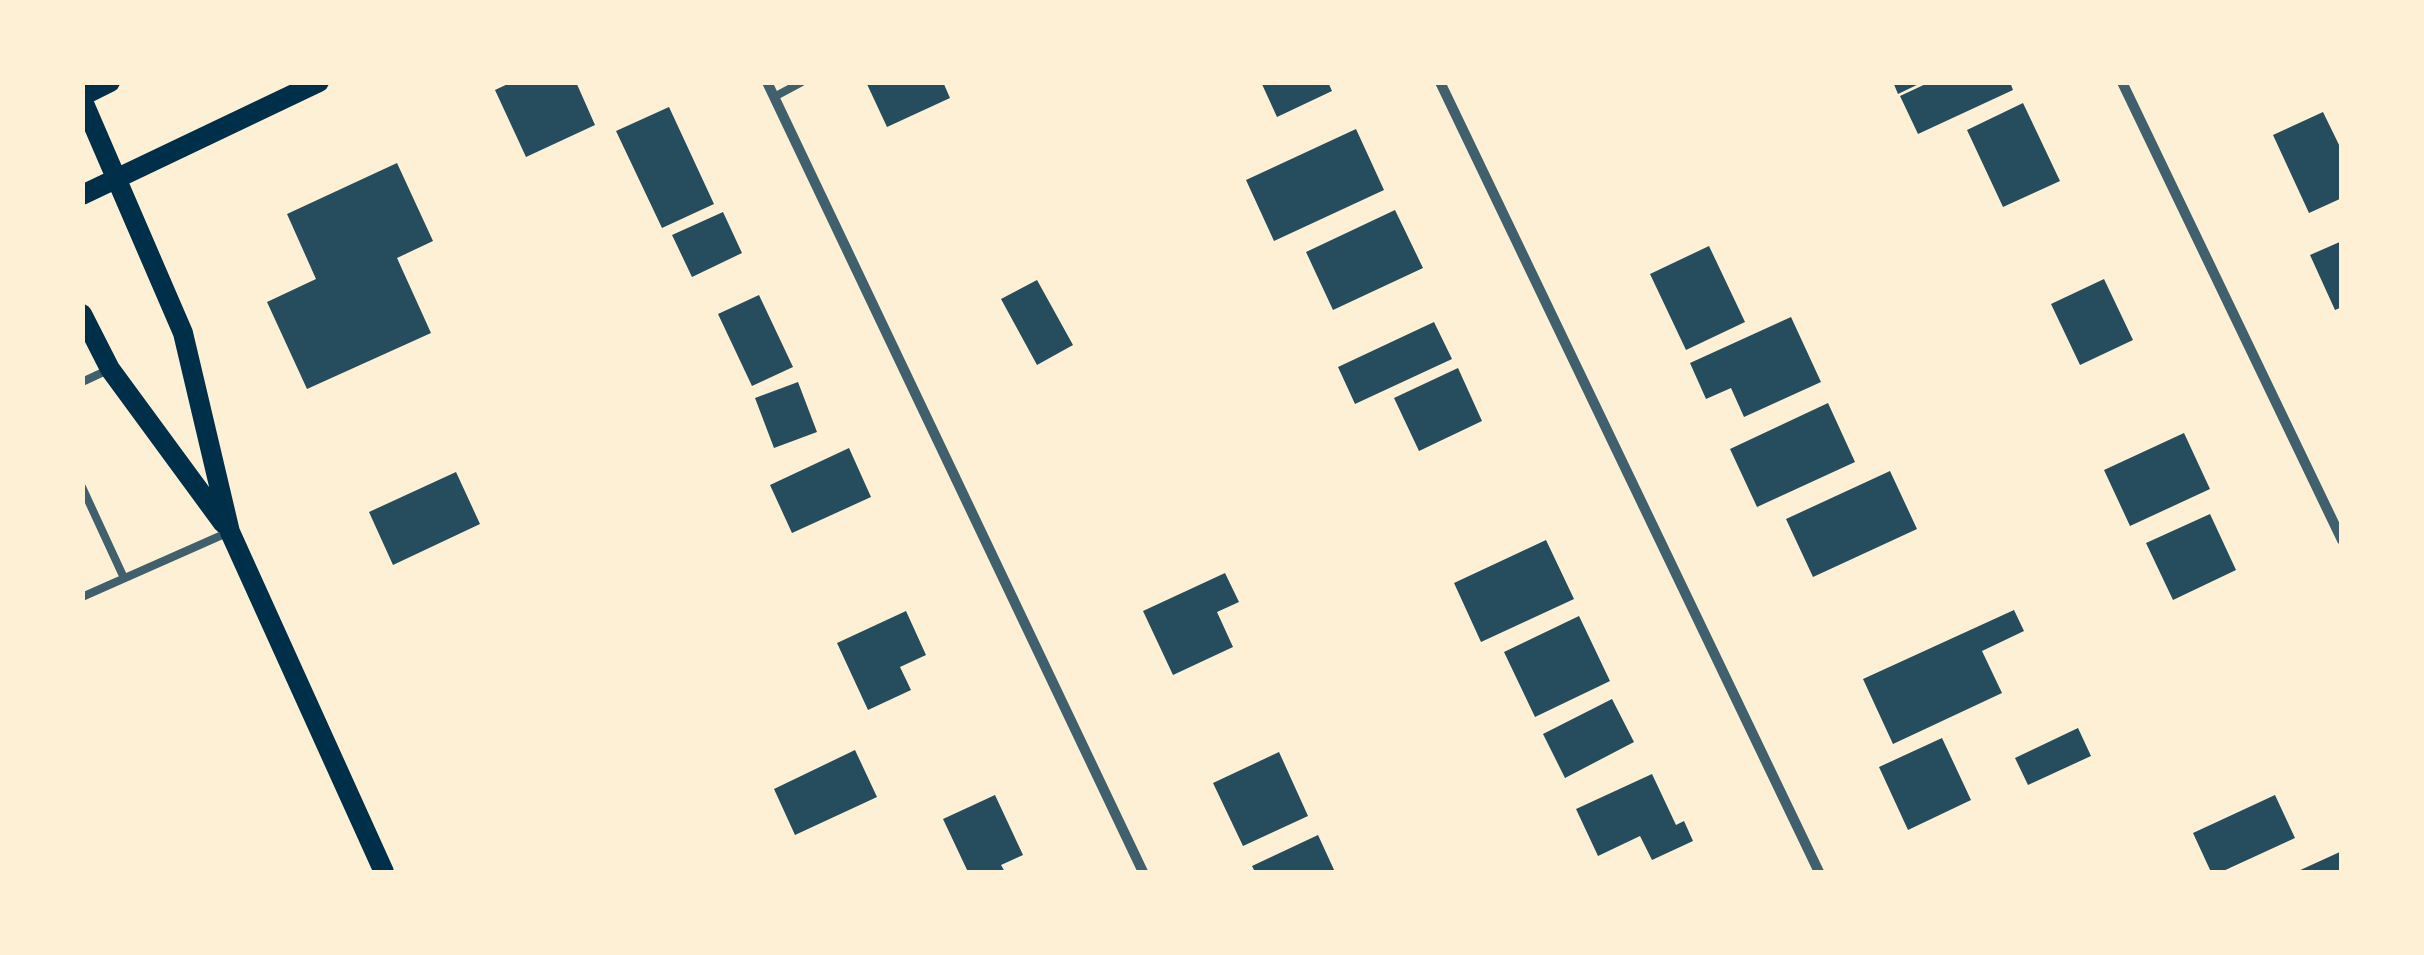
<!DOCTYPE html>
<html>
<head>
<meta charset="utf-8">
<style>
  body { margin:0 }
  #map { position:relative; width:2424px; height:955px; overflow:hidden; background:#fdf0d5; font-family:Arial,sans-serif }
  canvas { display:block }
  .frame { position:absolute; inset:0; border:85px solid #fdf0d5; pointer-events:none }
</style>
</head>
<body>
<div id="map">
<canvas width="2424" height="955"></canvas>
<div class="frame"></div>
</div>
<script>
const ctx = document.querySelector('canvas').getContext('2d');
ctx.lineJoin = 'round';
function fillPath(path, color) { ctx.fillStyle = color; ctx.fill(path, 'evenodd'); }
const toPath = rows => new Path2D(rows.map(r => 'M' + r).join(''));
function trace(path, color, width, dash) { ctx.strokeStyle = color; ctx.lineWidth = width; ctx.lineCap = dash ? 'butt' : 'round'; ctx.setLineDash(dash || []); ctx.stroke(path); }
const building = toPath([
  [512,82,576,82,595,125,526,157,495,90],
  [866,82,943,82,950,98,887,127],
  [1261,82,1328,82,1332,91,1277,117],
  [1893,82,1923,82,1898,94],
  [1930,82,2010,82,2013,90,1918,134,1900,96],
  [2023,103,2060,181,2003,207,1967,130],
  [669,107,714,204,662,228,616,131],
  [2323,112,2342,151,2342,198,2309,213,2273,135],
  [1356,129,1384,190,1274,241,1246,180],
  [397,163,433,241,397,258,431,333,307,389,267,302,316,279,287,214],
  [1395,210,1423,268,1333,310,1306,252],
  [723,212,742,253,692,277,672,235],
  [2342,241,2342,307,2335,310,2310,255],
  [1709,246,1745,322,1686,350,1650,274],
  [2104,279,2133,340,2080,365,2051,304],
  [1037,280,1073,345,1037,365,1001,299],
  [759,295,793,367,752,386,718,314],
  [1791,317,1821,382,1744,417,1731,388,1706,399,1690,363],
  [1434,322,1452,359,1355,404,1338,367],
  [1458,368,1482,421,1419,451,1394,398],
  [798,382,817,432,774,448,755,398],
  [1828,403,1855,462,1757,507,1730,449],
  [2184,433,2210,489,2130,526,2104,470],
  [849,448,871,497,792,533,770,485],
  [1890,471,1917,529,1813,577,1786,519],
  [456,472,480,524,393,565,369,512],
  [2210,514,2236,570,2173,600,2146,543],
  [1546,540,1574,599,1481,642,1454,583],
  [1225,573,1239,602,1217,612,1233,647,1173,675,1143,611],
  [2014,610,2024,631,1982,651,2002,693,1893,744,1863,679],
  [906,611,926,655,900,667,911,690,868,710,837,643],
  [1579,616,1610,681,1535,717,1504,652],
  [1612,699,1634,742,1565,778,1543,734],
  [2078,728,2091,756,2028,785,2015,758],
  [1942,738,1971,800,1908,830,1879,767],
  [855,750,877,797,795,835,774,789],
  [1279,752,1308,816,1243,846,1213,783],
  [1652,774,1676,825,1684,821,1693,841,1652,860,1640,836,1598,856,1576,809],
  [995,795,1023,855,1001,865,1005,872,968,872,943,819],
  [2275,795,2295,838,2221,872,2211,872,2193,833],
  [1318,835,1335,872,1255,872,1252,866],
  [2342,851,2342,872,2296,872]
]);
const service = toPath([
  [774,97,802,82],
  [82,382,110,369],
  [82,487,124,578],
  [82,597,229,532]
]);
const minor = toPath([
  [767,82,1143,872],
  [1440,82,1819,872],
  [2122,82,2342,540]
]);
const secondary = toPath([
  [82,96,110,82],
  [82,99,183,333,230,532,384,872],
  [82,195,319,82],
  [82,314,110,369,223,523]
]);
fillPath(building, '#264d5e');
trace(service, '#3f606c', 8);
trace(minor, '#3f606c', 10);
trace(secondary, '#003049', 20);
</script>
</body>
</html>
